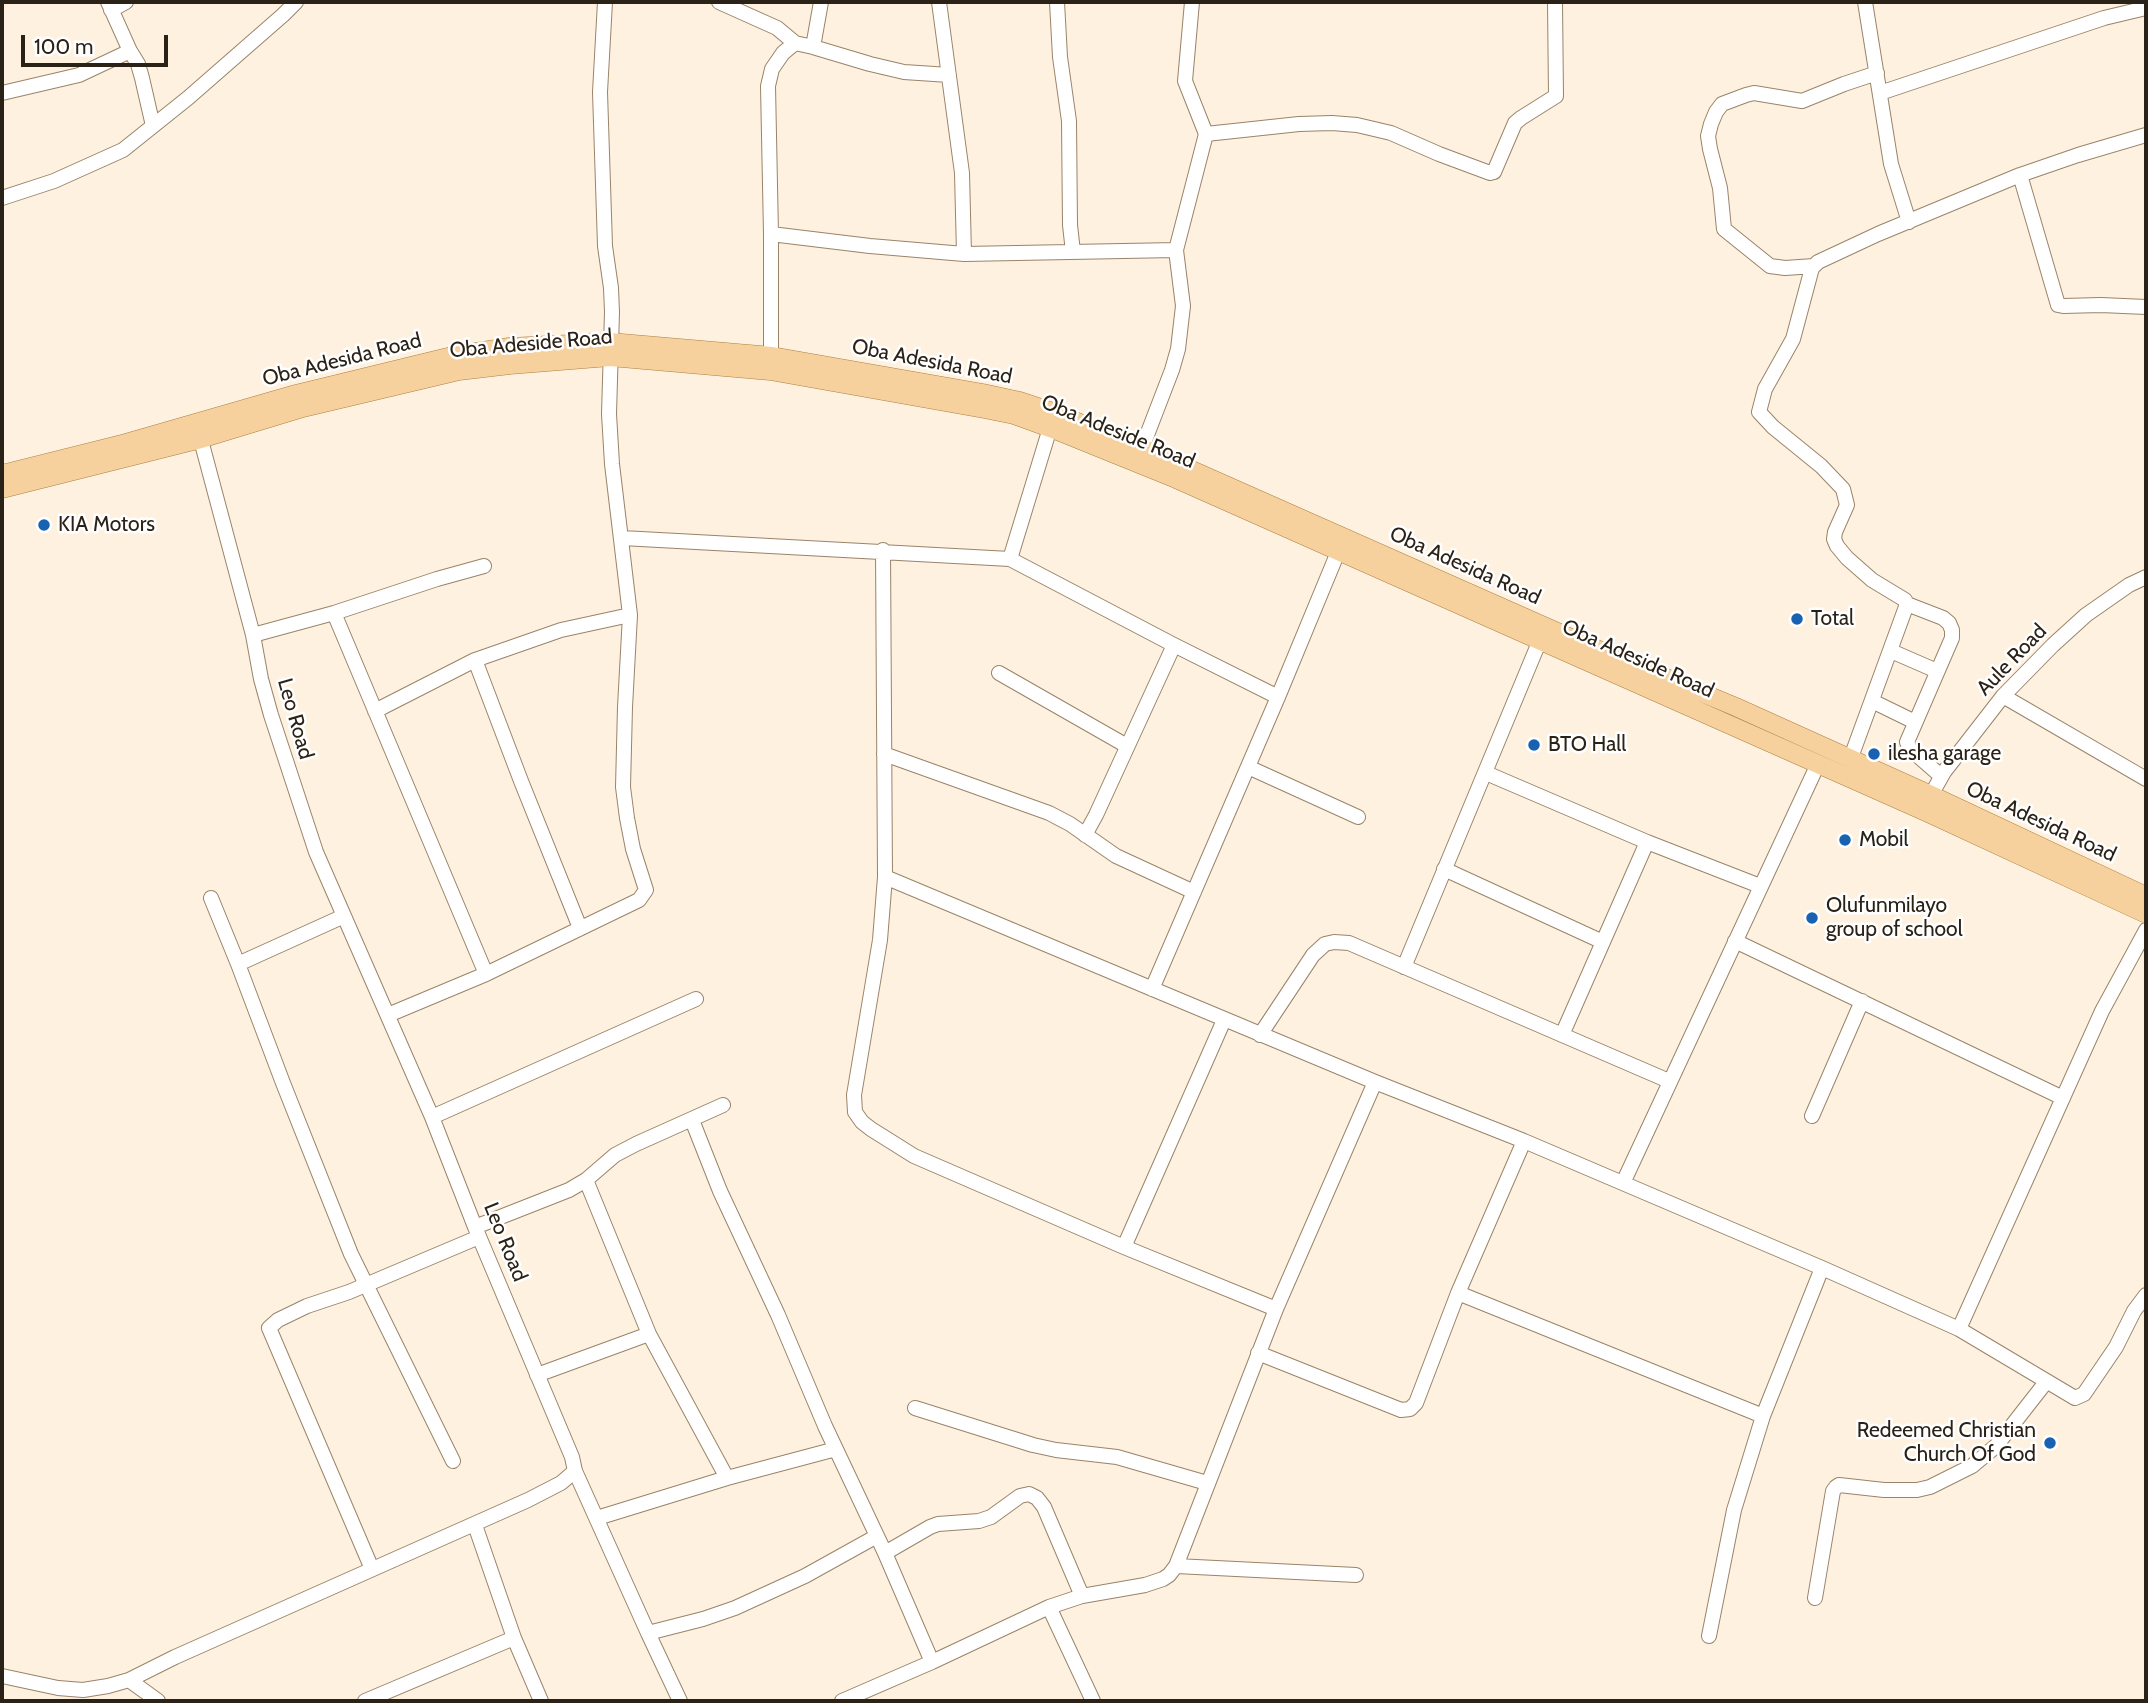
<!DOCTYPE html>
<html>
<head>
<meta charset="utf-8">
<style>
  body { margin:0 }
  #map { position:relative; width:2148px; height:1703px; overflow:hidden; background:#fef1df; font-family:Cabin,sans-serif }
  canvas { display:block }
  .frame { position:absolute; inset:0; border:4px solid #2b2217; pointer-events:none }
  .scale { position:absolute; left:21px; top:35px; width:147px; height:32px; box-sizing:border-box; border:4px solid #2b2217; border-top:0; padding-left:9px; font-size:21px; line-height:24px; white-space:nowrap; color:#2b2217; -webkit-text-stroke:5px #fff; paint-order:stroke }
</style>
</head>
<body>
<div id="map">
<canvas width="2148" height="1703"></canvas>
<div class="frame"></div>
<div class="scale">100 m</div>
</div>
<script>
const ctx = document.querySelector('canvas').getContext('2d');
ctx.lineJoin = 'round';
const toPath = rows => new Path2D(rows.map(r => 'M' + r).join(''));
function trace(path, color, width, dash) { ctx.strokeStyle = color; ctx.lineWidth = width; ctx.lineCap = dash ? 'butt' : 'round'; ctx.setLineDash(dash || []); ctx.stroke(path); }
function write(font, color, halo, rows, align = 'center') {
  ctx.font = font + ' Cabin,sans-serif'; ctx.lineWidth = 5; ctx.setLineDash([]); ctx.textBaseline = 'middle'; ctx.strokeStyle = halo; ctx.fillStyle = color; for (const [text, x, y, turn = 0] of rows) {
    ctx.save(); ctx.translate(x, y); ctx.rotate((+turn || 0) * Math.PI / 180); ctx.textAlign = isNaN(turn) ? turn : align; if (halo) ctx.strokeText(text, 0, 0); ctx.fillText(text, 0, 0); ctx.restore();
  }
}
const minor = toPath([
  [108,2,130,51],
  [719,2,777,28,795,43,813,47,870,64,904,72,949,75],
  [939,2,962,173,964,254],
  [1057,2,1060,57,1069,121,1070,225,1073,252],
  [1865,2,1891,164,1909,222],
  [111,10,126,2],
  [813,47,821,2],
  [2,93,79,75,130,51,138,64,142,78,153,126],
  [1880,93,2104,18,2146,8],
  [1206,134,1299,124,1332,123,1357,125,1391,133,1439,154,1490,173,1494,172,1515,123,1521,118,1556,96,1555,2],
  [2020,175,2058,305,2063,306,2101,305,2146,307],
  [2,198,54,181,123,150,188,98,283,15,296,2],
  [771,234,870,246,964,254,1176,250],
  [1814,266,1785,268,1770,266,1724,229,1720,188,1710,149,1708,136,1711,124,1716,112,1722,104,1746,95,1754,93,1802,101,1844,84,1877,73],
  [771,365,771,234,768,86,772,69,783,53,795,43],
  [1142,448,1172,370,1178,349,1183,306,1176,250,1206,134,1185,81,1192,2],
  [622,538,1010,559,1174,645,1278,697],
  [883,550,885,877,880,940,854,1095,855,1112,862,1122,871,1129,914,1156,1124,1247,1276,1309],
  [1010,559,1050,428],
  [1907,604,1943,618,1949,623,1952,630,1952,638,1907,742,1910,749,1941,776],
  [334,613,486,974],
  [253,635,334,613,437,579,484,566],
  [1891,651,1937,671],
  [475,660,521,781,580,928],
  [999,673,1127,746],
  [2003,696,2146,779],
  [1872,701,1915,722],
  [375,711,475,660,561,630,630,615],
  [884,754,1049,813,1070,824,1116,856,1194,892],
  [1850,760,1907,604,1905,600,1872,580,1847,558,1837,546,1834,539,1835,532,1847,505,1843,489,1821,466,1773,427,1759,412,1765,389,1793,339,1812,268,1818,262,1878,234,2020,175,2078,155,2146,135],
  [1248,767,1358,817],
  [1486,773,1647,842,1760,886],
  [1931,795,1944,772,2003,696,2053,645,2086,615,2129,585,2146,577],
  [1085,835,1096,815,1174,645],
  [1444,869,1603,942],
  [885,877,1375,1082,1524,1141,1822,1268,1959,1329,2075,1398,2084,1394,2116,1347,2134,1311,2146,1295],
  [211,898,238,964,283,1083,351,1254,453,1461],
  [1735,941,2063,1098],
  [238,964,344,916],
  [1404,967,1540,640],
  [1152,989,1278,697,1338,552],
  [388,1015,486,974,639,900,646,890,633,849,627,818,623,787,625,707,630,615,612,464,609,414,612,312,611,288,605,246,600,92,605,2],
  [1260,1035,1313,955,1325,944,1334,942,1349,943,1669,1081],
  [1562,1035,1647,842],
  [1812,1116,1862,1001],
  [432,1117,696,999],
  [692,1120,720,1191,778,1315,825,1426,885,1553,932,1662],
  [586,1180,649,1334,727,1478],
  [1623,1183,1818,764],
  [475,1227,569,1190,586,1180,615,1155,636,1144,723,1105],
  [1124,1247,1224,1020],
  [1458,1293,1763,1416],
  [1959,1329,2102,1011,2146,930],
  [1258,1353,1401,1410,1410,1409,1416,1403,1458,1293,1524,1141],
  [537,1375,649,1334],
  [915,1408,1033,1445,1056,1450,1117,1457,1207,1483],
  [575,1471,648,1633],
  [597,1518,727,1478,836,1449],
  [475,1525,514,1638,541,1701],
  [885,1553,930,1527,938,1524,979,1521,991,1517,1020,1496,1029,1494,1037,1498,1044,1507,1082,1596],
  [1176,1566,1356,1575],
  [372,1569,269,1328,278,1320,307,1306,349,1292,479,1237],
  [1815,1598,1833,1491,1836,1487,1839,1485,1884,1490,1917,1490,1930,1487,1972,1466,1996,1446,2046,1382],
  [1049,1607,1093,1701],
  [1709,1636,1734,1510,1763,1416,1822,1268],
  [2,1676,58,1688,83,1690,108,1686,129,1680,175,1657,528,1500,561,1483,575,1471,572,1457,475,1227,432,1117,316,852,271,715,261,679,253,635,198,429],
  [129,1680,158,1701],
  [365,1701,514,1638],
  [680,1701,648,1633,703,1619,735,1608,805,1576,877,1536],
  [842,1701,932,1662,1049,1607,1082,1596,1145,1585,1163,1579,1169,1575,1176,1566,1276,1309,1375,1082]
]);
const major = toPath([
  [2,474,126,443,296,394,456,355,509,347,610,342,772,356,983,393,1020,401,1053,412,1142,448,1580,642,1736,707,1931,795,2146,896],
  [2,489,201,439,303,408,459,371,510,365,610,357,770,371,984,409,1014,415,1050,428,1176,479,1926,812,2146,914]
]);
const markers = [
  [44,525,7,"#1862b1"],
  [1797,619,7,"#1862b1"],
  [1534,745,7,"#1862b1"],
  [1874,754,7,"#1862b1"],
  [1845,840,7,"#1862b1"],
  [1812,918,7,"#1862b1"],
  [2050,1443,7,"#1862b1"]
];
const streetNames = [
  ["Oba Adeside Road",531,344,-5],
  ["Oba Adesida Road",342,360,-14],
  ["Oba Adesida Road",932,362,11],
  ["Oba Adeside Road",1118,432,22],
  ["Oba Adesida Road",1465,566,24],
  ["Oba Adeside Road",1638,659,24],
  ["Aule Road",2012,660,-46],
  ["Leo Road",295,719,74],
  ["Oba Adesida Road",2041,822,25],
  ["Leo Road",505,1242,68]
];
const poiNames = [
  ["KIA Motors",58,525],
  ["Total",1811,619],
  ["BTO Hall",1548,745],
  ["ilesha garage",1888,754],
  ["Mobil",1859,840],
  ["Olufunmilayo",1826,906],
  ["group of school",1826,930],
  ["Redeemed Christian",2036,1431,"right"],
  ["Church Of God",2036,1455,"right"]
];
trace(minor, '#998469', 16);
trace(major, '#ac8043', 19);
trace(minor, '#fff', 14);
trace(major, '#f7d19d', 18);
for (const [x, y, r, color] of markers) { const dot = new Path2D(); dot.arc(x, y, r, 0, 2 * Math.PI); ctx.fillStyle = color; ctx.fill(dot); trace(dot, '#fff', 2.5); }
write('21px', '#2b2217', '#fff', streetNames);
write('21px', '#2b2217', '#fff', poiNames, 'left');
</script>
</body>
</html>
